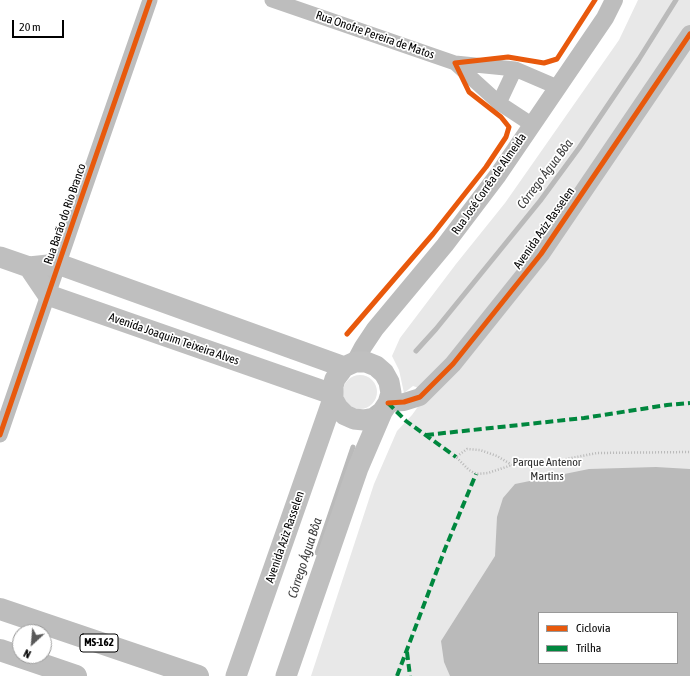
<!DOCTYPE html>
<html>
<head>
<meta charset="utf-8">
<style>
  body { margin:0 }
  #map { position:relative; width:690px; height:676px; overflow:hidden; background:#fff; font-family:"Asap Condensed",sans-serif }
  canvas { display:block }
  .legend { position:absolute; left:538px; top:612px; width:140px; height:52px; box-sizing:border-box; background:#fff; border:1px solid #999; margin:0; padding:5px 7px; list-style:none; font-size:12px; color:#000 }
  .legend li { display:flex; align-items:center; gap:8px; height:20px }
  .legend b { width:20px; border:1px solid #999 }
  .north { position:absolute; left:12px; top:624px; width:40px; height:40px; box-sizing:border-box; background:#fff; border:1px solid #999; border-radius:50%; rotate:206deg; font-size:11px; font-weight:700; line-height:16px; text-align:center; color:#000 }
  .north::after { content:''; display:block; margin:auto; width:14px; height:18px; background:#595959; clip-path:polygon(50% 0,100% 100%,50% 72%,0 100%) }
  .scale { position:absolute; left:12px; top:20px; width:52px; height:18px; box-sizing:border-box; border:2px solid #000; border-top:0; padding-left:5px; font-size:12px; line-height:14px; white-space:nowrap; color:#000; -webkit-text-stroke:3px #fff; paint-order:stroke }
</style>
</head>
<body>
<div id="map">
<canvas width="690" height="676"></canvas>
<ul class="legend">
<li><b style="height:5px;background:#e8590c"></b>Ciclovia</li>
<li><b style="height:5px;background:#00873e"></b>Trilha</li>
</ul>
<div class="north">N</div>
<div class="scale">20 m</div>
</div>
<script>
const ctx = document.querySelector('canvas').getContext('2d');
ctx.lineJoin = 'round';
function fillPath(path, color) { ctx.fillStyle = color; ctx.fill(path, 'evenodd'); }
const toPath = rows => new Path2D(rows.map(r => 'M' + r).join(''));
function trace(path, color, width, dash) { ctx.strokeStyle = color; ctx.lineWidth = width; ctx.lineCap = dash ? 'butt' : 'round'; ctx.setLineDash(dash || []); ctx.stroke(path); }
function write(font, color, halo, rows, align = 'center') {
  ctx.font = font + ' "Asap Condensed",sans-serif'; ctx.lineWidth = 3.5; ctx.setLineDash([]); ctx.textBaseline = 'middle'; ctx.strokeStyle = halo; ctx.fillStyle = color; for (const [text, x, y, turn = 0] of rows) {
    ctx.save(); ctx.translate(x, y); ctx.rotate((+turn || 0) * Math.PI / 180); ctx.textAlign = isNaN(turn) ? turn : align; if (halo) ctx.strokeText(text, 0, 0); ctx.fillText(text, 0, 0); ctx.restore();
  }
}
const green = toPath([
  [638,0,690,0,690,676,311,676,374,484,397,431,412,415,422,401,422,389,413,386,404,393,399,370,392,356,400,338,456,264,505,203,619,40],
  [539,613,677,613,677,663,539,663],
  '343 392a17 17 0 1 1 34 0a17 17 0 1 1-34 0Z'
]);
const water = toPath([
  [656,467,690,469,690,676,450,676,444,662,441,641,495,556,497,517,503,498,515,484,589,469],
  [539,613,677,613,677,663,539,663]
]);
const stream = toPath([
  [416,351,436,329,540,201,579,148,639,59,676,0],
  [317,553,353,447]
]);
const path = toPath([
  [512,465,497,456,480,450,467,449,456,457,469,470,476,474,488,473,512,465,551,462,597,453,690,452]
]);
const minor = toPath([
  [272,0,455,63,515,69,557,87],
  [455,63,499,103,531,124],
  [499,103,515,69],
  [0,435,74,219,150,0]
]);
const tertiary = toPath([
  [355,362,363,347,375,329,445,245,498,175,605,18,614,0],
  [388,403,404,402,420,397,453,364,541,254,690,34]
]);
const secondary = toPath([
  [0,257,29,267,58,264,344,367],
  [29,267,48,295,332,394],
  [236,676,333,399,333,386,335,379,344,367,355,362,366,362,376,366,384,373,389,382,391,393,388,403,382,412,374,418,364,420,354,419,345,415,338,408,333,399],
  [286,676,358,468,382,412]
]);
const primary = toPath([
  [0,609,198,676],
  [0,650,76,676]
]);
const quiet = toPath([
  [388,403,406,421,456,457],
  [426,435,584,418,667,405,690,403],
  [407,652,410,676],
  [397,676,445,549,476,474]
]);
const cycleway = toPath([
  [347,334,433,234,486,167,506,137,509,127,501,117,469,92,455,63,508,57,544,63,557,59,595,0],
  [388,403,404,402,420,397,453,364,541,254,690,34],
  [0,435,74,219,150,0]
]);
const shields = [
  [99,643,38]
];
const shieldNames = [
  ["MS-162",99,643]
];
const streetNames = [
  ["Rua Onofre Pereira de Matos",375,35,19],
  ["Rua José Corrêa de Almeida",489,184,-55],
  ["Rua Barão do Rio Branco",65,214,-71],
  ["Avenida Aziz Rasselen",544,228,-55],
  ["Avenida Joaquim Teixeira Alves",174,339,19],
  ["Avenida Aziz Rasselen",285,537,-71]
];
const parkNames = [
  ["Parque Antenor",547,462],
  ["Martins",547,476]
];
const waterNames = [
  ["Córrego Água Bôa",545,174,-53],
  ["Córrego Água Bôa",305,558,-72]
];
fillPath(green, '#e8e8e8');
fillPath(water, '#bababa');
trace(stream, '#bababa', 5);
trace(path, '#b8b8b8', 2.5, [1, 2]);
trace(minor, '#bdbdbd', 15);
trace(tertiary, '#bdbdbd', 18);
trace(secondary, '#bfbfbf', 21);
trace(primary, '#bdbdbd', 22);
trace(quiet, '#00873e', 4, [8, 4]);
trace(cycleway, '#e8590c', 5);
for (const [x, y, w] of shields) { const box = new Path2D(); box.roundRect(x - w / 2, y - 9, w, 18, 3); ctx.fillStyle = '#fff'; ctx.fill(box); trace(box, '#000', 1); }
write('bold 11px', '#000', null, shieldNames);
write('12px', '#000', '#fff', streetNames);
write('12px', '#2d2d2d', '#fff', parkNames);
write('italic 13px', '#3e3e3e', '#fff', waterNames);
</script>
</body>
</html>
